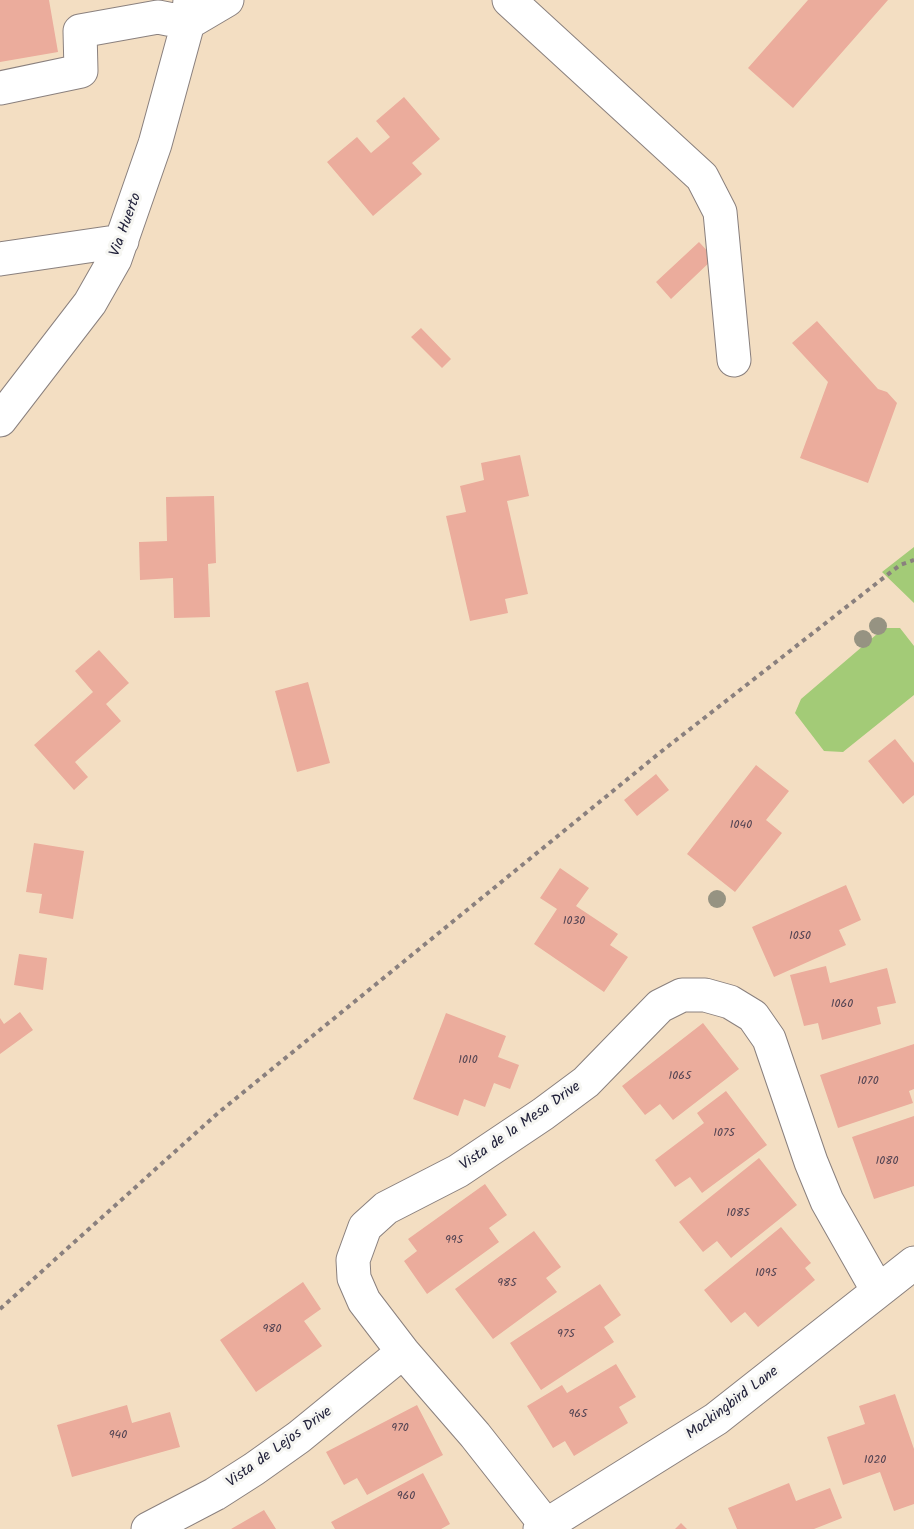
<!DOCTYPE html>
<html>
<head>
<meta charset="utf-8">
<style>
  body { margin:0 }
  canvas { display:block; background:#f3dec2 }
</style>
</head>
<body>
<canvas width="914" height="1529"></canvas>
<script>
const ctx = document.querySelector('canvas').getContext('2d');
ctx.lineJoin = 'round';
function fillPath(path, color) { ctx.fillStyle = color; ctx.fill(path, 'evenodd'); }
const toPath = rows => new Path2D(rows.map(r => 'M' + r).join(''));
function trace(path, color, width, dash) { ctx.strokeStyle = color; ctx.lineWidth = width; ctx.lineCap = dash ? 'butt' : 'round'; ctx.setLineDash(dash || []); ctx.stroke(path); }
function write(font, color, halo, rows, align = 'center') {
  ctx.font = font + ' Kalam,sans-serif'; ctx.lineWidth = 6; ctx.setLineDash([]); ctx.textBaseline = 'middle'; ctx.strokeStyle = halo; ctx.fillStyle = color; for (const [text, x, y, turn = 0] of rows) {
    ctx.save(); ctx.translate(x, y); ctx.rotate((+turn || 0) * Math.PI / 180); ctx.textAlign = isNaN(turn) ? turn : align; if (halo) ctx.strokeText(text, 0, 0); ctx.fillText(text, 0, 0); ctx.restore();
  }
}
const green = toPath([
  [914,547,914,603,882,572],
  [884,628,900,628,914,646,914,695,843,752,824,751,795,713,801,699]
]);
const building = toPath([
  [0,0,49,0,58,52,0,62],
  [808,0,888,0,793,108,748,68],
  [404,97,440,139,412,163,422,174,373,216,327,162,357,137,371,153,390,137,376,121],
  [699,242,714,258,671,299,656,282],
  [817,321,878,389,887,392,897,403,868,483,800,458,828,382,792,343],
  [421,328,451,359,442,368,411,337],
  [520,455,529,496,507,501,528,594,505,599,508,613,470,621,446,516,466,512,460,486,484,480,481,463],
  [214,496,216,563,208,564,210,617,174,618,173,578,140,580,139,542,167,541,166,497],
  [99,650,129,683,106,704,121,721,75,762,88,777,74,790,34,745,93,692,75,671],
  [308,682,330,763,297,772,275,691],
  [895,739,914,763,914,795,903,804,868,761],
  [756,765,789,791,766,820,782,833,735,892,687,854],
  [656,774,669,790,637,816,624,800],
  [34,843,84,851,73,919,39,913,42,894,26,892],
  [560,868,589,888,576,906,618,934,610,945,628,957,604,992,534,944,557,909,540,898],
  [846,885,861,920,839,930,846,945,774,977,752,927],
  [19,954,47,958,43,990,14,985],
  [826,966,830,983,887,968,896,1003,877,1007,881,1024,822,1040,818,1023,804,1026,790,975],
  [20,1012,33,1030,0,1054,0,1018,4,1024],
  [446,1013,506,1036,498,1057,519,1065,510,1089,494,1083,485,1107,464,1099,458,1116,413,1099],
  [703,1023,739,1069,673,1120,660,1104,645,1115,622,1086],
  [914,1044,914,1089,909,1091,913,1103,838,1128,820,1075],
  [726,1091,767,1145,702,1193,690,1177,675,1187,655,1160,704,1123,697,1113],
  [914,1116,914,1186,874,1199,852,1137],
  [759,1158,797,1205,731,1258,717,1241,703,1252,679,1222],
  [485,1184,507,1215,489,1228,499,1242,427,1294,404,1261,417,1251,408,1239],
  [781,1227,811,1263,805,1268,815,1280,758,1327,745,1312,731,1323,704,1290],
  [534,1231,561,1267,546,1278,557,1292,493,1339,455,1289],
  [303,1282,321,1309,304,1321,322,1346,256,1392,220,1340],
  [600,1284,621,1315,604,1327,614,1342,541,1390,510,1343],
  [616,1364,636,1397,619,1407,628,1423,574,1456,565,1441,553,1448,527,1406,562,1385,567,1393],
  [895,1394,914,1449,914,1504,894,1511,880,1472,843,1485,827,1437,865,1424,859,1406],
  [127,1405,132,1423,170,1412,180,1447,72,1477,57,1425],
  [417,1405,443,1455,367,1495,357,1478,344,1485,326,1452],
  [423,1473,450,1524,441,1529,335,1529,331,1522],
  [789,1483,796,1501,830,1488,842,1518,814,1529,737,1529,728,1508],
  [264,1510,276,1529,231,1529],
  [681,1523,687,1529,675,1529]
]);
const path = toPath([
  [0,1309,218,1113,662,751,900,565,914,560]
]);
const minor = toPath([
  [509,0,702,177,720,212,734,360],
  [0,88,81,71,80,31,158,17,188,23,227,0],
  [0,259,122,241],
  [0,420,90,303,115,259,155,144,188,23,190,0],
  [148,1529,215,1494,254,1469,299,1437,403,1352],
  [540,1529,716,1419,914,1263],
  [549,1529,475,1435,403,1352,364,1301,354,1278,353,1260,365,1227,386,1208,458,1171,543,1114,586,1082,660,1006,682,995,705,995,730,1002,753,1016,769,1039,811,1162,827,1201,878,1291]
]);
const trees = [
  [878,626],
  [863,639],
  [717,899]
];
const numberNames = [
  ["1040",741,826],
  ["1030",574,922],
  ["1050",800,937],
  ["1060",842,1005],
  ["1010",468,1061],
  ["1065",680,1077],
  ["1070",868,1082],
  ["1075",724,1134],
  ["1080",887,1162],
  ["1085",738,1214],
  ["995",454,1241],
  ["1095",766,1274],
  ["985",507,1284],
  ["980",272,1330],
  ["975",566,1335],
  ["965",578,1415],
  ["970",400,1429],
  ["940",118,1436],
  ["1020",875,1461],
  ["960",406,1497]
];
const streetNames = [
  ["Via Huerto",127,225,-70],
  ["Vista de la Mesa Drive",521,1127,-35],
  ["Mockingbird Lane",733,1404,-37],
  ["Vista de Lejos Drive",280,1448,-36]
];
fillPath(green, '#a3cb77');
fillPath(building, '#ebac9c');
trace(minor, '#8a807e', 35);
trace(path, '#8a807e', 4, [4.5, 4.5]);
trace(minor, '#fff', 33);
ctx.fillStyle = '#969382';
for (const [x, y] of trees) { ctx.beginPath(); ctx.arc(x, y, 9, 0, 2 * Math.PI); ctx.fill(); }
write('12px', '#544453', null, numberNames);
write('15px', '#22223b', '#f6f6f2', streetNames);
</script>
</body>
</html>
